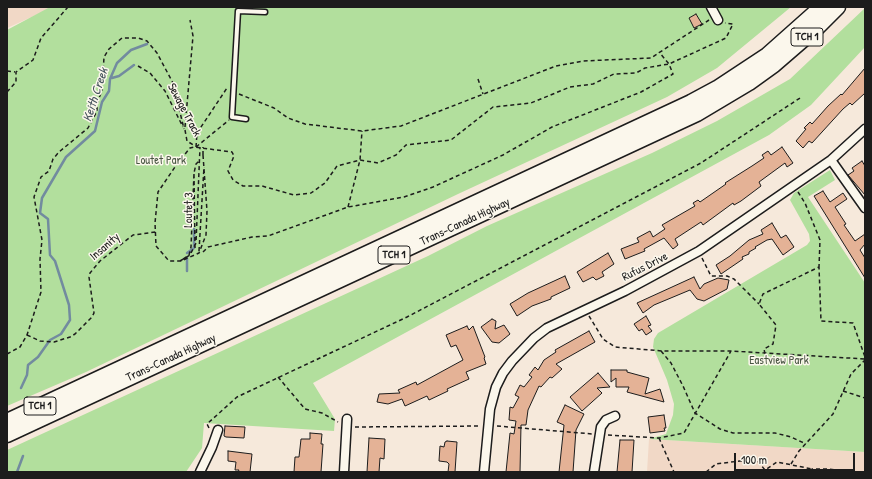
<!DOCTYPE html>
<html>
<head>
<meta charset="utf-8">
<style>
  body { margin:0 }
  #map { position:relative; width:872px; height:479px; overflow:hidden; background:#f6e9db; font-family:"Patrick Hand",sans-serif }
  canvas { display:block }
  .frame { position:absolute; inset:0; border:8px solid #1c1c1c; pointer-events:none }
  .scale { position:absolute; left:734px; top:453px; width:121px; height:18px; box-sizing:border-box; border:2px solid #1c1c1c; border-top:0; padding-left:5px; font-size:12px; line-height:14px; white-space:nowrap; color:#1c1c1c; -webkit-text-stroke:3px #fbf7ec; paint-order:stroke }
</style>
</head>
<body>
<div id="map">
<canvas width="872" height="479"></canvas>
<div class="frame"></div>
<div class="scale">100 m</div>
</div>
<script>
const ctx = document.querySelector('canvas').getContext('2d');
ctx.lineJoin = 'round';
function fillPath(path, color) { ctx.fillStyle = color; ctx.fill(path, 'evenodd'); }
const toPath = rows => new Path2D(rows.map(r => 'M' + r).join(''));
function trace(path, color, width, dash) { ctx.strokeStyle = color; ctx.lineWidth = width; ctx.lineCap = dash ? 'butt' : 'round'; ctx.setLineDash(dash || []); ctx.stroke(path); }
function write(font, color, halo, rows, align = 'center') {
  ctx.font = font + ' "Patrick Hand",sans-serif'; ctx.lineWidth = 3; ctx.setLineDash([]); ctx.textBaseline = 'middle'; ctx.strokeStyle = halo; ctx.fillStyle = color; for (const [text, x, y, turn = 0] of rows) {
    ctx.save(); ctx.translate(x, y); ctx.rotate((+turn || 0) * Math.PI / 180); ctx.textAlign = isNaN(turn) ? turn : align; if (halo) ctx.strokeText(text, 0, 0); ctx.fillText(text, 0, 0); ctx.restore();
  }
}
const built = toPath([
  [7,7,54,7,7,28],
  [649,439,865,452,865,472,647,472]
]);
const green = toPath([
  [50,7,791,7,717,68,667,97,458,194,86,372,7,406,7,30],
  [865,8,865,47,811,105,769,135,313,383,335,419,334,431,204,423,202,448,186,472,7,472,7,450,428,256,487,226,652,153,717,121,790,79],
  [830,170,835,180,808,197,865,283,865,452,649,439,666,434,673,415,674,404,667,380,653,347,654,339,658,333,807,245,810,241,809,234,790,200,794,193]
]);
const stream = toPath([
  [112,78,119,76,134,65],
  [187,253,194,248,194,229],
  [187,271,187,258],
  [21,388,27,375,28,365,38,357,50,340,61,334,70,320,69,305,55,261,50,255,48,219,40,213,42,198,66,157,95,131,102,102,109,91,110,79,117,63,131,50,147,44],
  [17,472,23,456]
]);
const building = toPath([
  [696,14,702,24,694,28,689,18,696,14],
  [865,68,865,93,852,105,850,103,843,109,812,143,809,141,803,148,796,141,806,129,804,128,810,122,812,124,828,106,841,94,842,95,865,68],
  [782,147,793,163,787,167,785,163,759,182,761,186,741,201,734,205,733,203,703,225,701,222,675,239,678,245,673,249,664,238,644,249,645,251,625,259,621,249,639,242,637,238,650,231,653,237,665,229,662,225,695,206,693,203,698,200,700,202,726,184,725,183,752,166,764,158,762,155,768,151,771,155,782,147],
  [862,161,865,166,865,195,848,175,854,171,852,168,862,161],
  [823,191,830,202,843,193,847,199,835,207,846,224,844,225,855,241,865,234,865,244,860,250,865,258,865,278,814,196,823,191],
  [772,223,781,238,786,235,794,247,783,255,772,239,767,240,755,247,756,248,749,252,749,254,742,257,743,259,721,274,716,265,730,256,749,240,763,234,761,230,772,223],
  [608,253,614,264,602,272,604,276,596,280,593,277,583,282,577,272,608,253],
  [565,276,570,288,551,297,551,299,532,306,517,316,510,304,528,293,565,276],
  [694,277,700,289,704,284,718,278,729,280,727,289,704,301,697,299,690,290,654,305,643,313,637,303,694,277],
  [646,316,651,325,648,326,652,331,646,335,642,329,639,331,634,324,646,316],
  [492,319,496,321,495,329,504,325,510,334,499,343,492,342,481,327,492,319],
  [467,326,469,330,473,326,485,357,484,358,486,364,466,372,469,379,447,389,448,391,429,400,427,396,405,406,402,399,388,404,377,402,379,394,400,393,398,390,416,382,417,385,463,360,456,345,451,347,446,335,467,326],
  [589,331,595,342,556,364,562,369,552,378,550,377,541,387,539,386,528,410,526,425,521,425,520,472,506,472,510,433,514,434,516,421,509,420,510,407,513,408,519,397,515,395,520,385,524,387,532,377,529,375,535,367,538,370,544,360,556,352,555,350,589,331],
  [611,370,627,370,627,372,649,378,645,394,660,389,664,402,627,392,629,387,616,387,616,378,611,382,611,370],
  [598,373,610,387,597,388,602,393,582,411,570,397,598,373],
  [565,405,584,414,576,430,573,472,559,472,564,425,557,422,565,405],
  [664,415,666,428,664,428,665,431,650,433,648,417,664,415],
  [225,426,245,427,244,438,226,437,224,436,225,426],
  [310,433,322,434,321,444,323,444,321,472,294,472,295,457,299,457,301,439,310,439,310,433],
  [369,438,385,439,384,459,380,458,379,472,367,472,369,438],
  [620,440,634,440,632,472,617,472,620,440],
  [447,441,457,442,455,472,448,472,449,464,447,462,439,461,440,446,444,447,445,442,447,441],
  [228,451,252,454,250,472,238,472,239,470,235,470,236,462,228,461,228,451]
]);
const path = toPath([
  [138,66,150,73,165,91,183,127],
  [7,71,15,72],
  [478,79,483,94],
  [7,92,16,82,16,72,33,60,41,38,68,7],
  [239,94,274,108,288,118,305,124,362,131,401,126,556,66,583,61,651,58,709,20],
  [185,127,193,36,190,20],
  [185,130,187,141,195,146],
  [196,147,197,133,227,88],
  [196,147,229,120],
  [203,155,207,211,206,235,199,253,181,261,169,261,156,246,155,223,158,192,177,164,190,148,194,147,232,152,234,156,228,171,233,180,243,186,262,186,294,195,311,193,325,183,337,166,360,160,378,163,396,155,406,145,451,140,493,107,531,103,570,87,593,84,614,74,636,73,645,68,669,64,726,38,733,24,725,23],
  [203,155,203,147],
  [194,174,195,248],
  [798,192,805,203,820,240,819,267],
  [348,207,360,160,362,131],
  [199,251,204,167],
  [203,252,208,247,252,237,268,236,348,207,404,197,433,187,503,155,552,127,641,92,673,74,669,64,659,52],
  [702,258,711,276,727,276,734,279,759,304],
  [183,259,189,255,191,247,194,173,196,164,200,160],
  [180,261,190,255,196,243,200,147],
  [589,316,603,339,615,347,662,351,731,351,865,359],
  [27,335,40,341,54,342,70,337,75,334,92,317,94,313,89,277,90,273,100,261,133,235,156,232],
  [661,351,671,363,683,386,695,413,720,429,733,433,775,433,791,437,806,444],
  [7,354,20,347,27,335,41,292,40,259,42,240,34,197,41,177,49,171,53,159,59,152,88,128,97,111,97,104,102,90,104,57,109,49,122,38,138,38,147,41,157,53,173,83,184,129],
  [765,354,764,349,773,344,776,325,759,304,763,294,819,267,821,321,853,323,865,357],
  [278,377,305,409,322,413,338,422],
  [843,391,865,398],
  [497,426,593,434],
  [355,427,481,426],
  [209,428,207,424,237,397,407,317,701,163,800,98],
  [608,435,659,438,684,433,731,351],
  [659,438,674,472],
  [791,464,799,451,833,414,851,374,865,360],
  [706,472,716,464,756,459,765,470,777,462,812,469],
  [812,472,812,469,827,469,860,472]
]);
const service = toPath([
  [246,119,232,117,238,11,265,12]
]);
const minor = toPath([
  [711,7,718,20],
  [831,160,865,208],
  [200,472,212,447,218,430],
  [344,472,347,419],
  [484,472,490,409,496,387,503,373,512,361,534,338,547,328,625,291,699,251,831,160,865,129],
  [594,472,601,427,606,420,615,416]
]);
const motorway = toPath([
  [7,421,691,102,717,88,767,55,821,7],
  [7,435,697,114,749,83,774,65,818,27,838,7]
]);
const shields = [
  [807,37,32],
  [394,255,32],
  [40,406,32]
];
const shieldNames = [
  ["TCH 1",807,37],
  ["TCH 1",394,255],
  ["TCH 1",40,406]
];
const streetNames = [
  ["Sewage Track",184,110,62],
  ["Loutet 3",189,210,-89],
  ["Trans-Canada Highway",465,222,-25],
  ["Insanity",105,247,-41],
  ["Rufus Drive",645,267,-27],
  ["Trans-Canada Highway",171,358,-25]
];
const parkNames = [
  ["Loutet Park",161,161],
  ["Eastview Park",779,361]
];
const waterNames = [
  ["Keith Creek",96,95,-72]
];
fillPath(built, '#f1d8c6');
fillPath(green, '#b2df9d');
trace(stream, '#728b9f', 2.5);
fillPath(building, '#e4b296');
trace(building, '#1c1c1c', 1);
trace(service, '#1c1c1c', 7);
trace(minor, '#1c1c1c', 11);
trace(motorway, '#1c1c1c', 17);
trace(path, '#1c1c1c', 1.5, [4, 3]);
trace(service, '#fbf7ec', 4);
trace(minor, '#fbf7ec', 8);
trace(motorway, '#fbf7ec', 14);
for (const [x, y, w] of shields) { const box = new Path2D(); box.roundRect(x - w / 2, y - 9, w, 18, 3); ctx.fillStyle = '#fbf7ec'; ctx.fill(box); trace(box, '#1c1c1c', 1); }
write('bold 11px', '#1c1c1c', null, shieldNames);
write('12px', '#1c1c1c', '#fbf7ec', streetNames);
write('12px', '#495643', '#fbf7ec', parkNames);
write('italic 13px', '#47545d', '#fbf7ec', waterNames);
</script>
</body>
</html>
